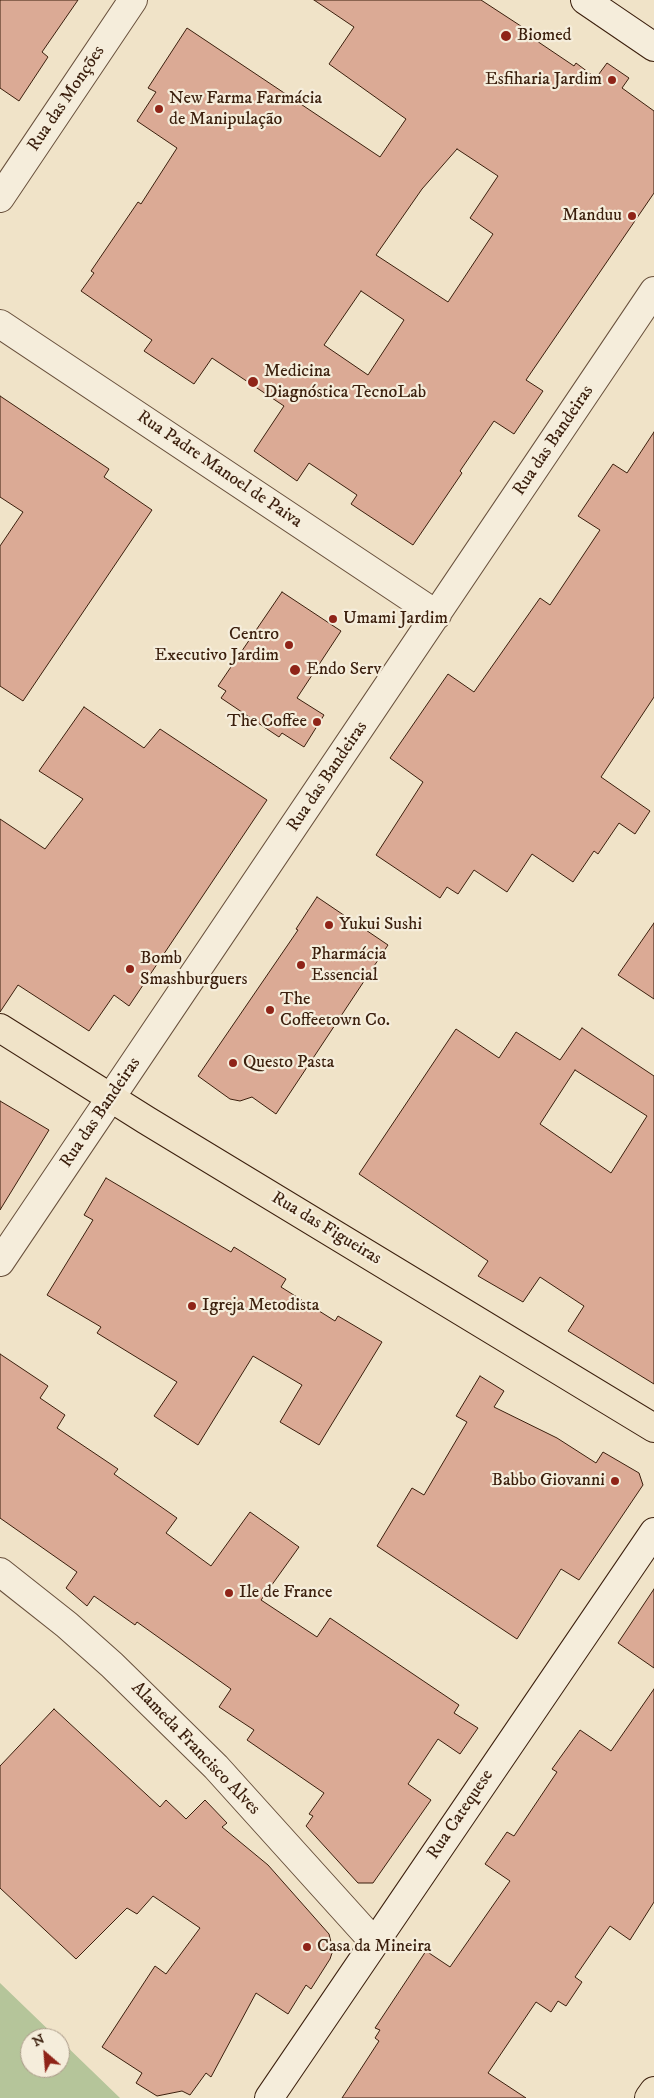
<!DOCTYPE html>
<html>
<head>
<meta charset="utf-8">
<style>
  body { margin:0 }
  #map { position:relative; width:654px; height:2098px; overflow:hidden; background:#f0e3c8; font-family:"IM FELL DW Pica",serif }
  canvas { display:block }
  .north { position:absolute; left:20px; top:2028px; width:50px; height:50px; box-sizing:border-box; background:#f5eddb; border:1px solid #ab9b89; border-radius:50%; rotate:333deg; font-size:14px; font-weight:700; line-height:20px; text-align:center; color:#3b1f0d }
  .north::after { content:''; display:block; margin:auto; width:18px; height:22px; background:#8f2418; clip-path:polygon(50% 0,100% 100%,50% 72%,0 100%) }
</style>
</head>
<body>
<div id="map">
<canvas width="654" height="2098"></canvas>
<div class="north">N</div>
</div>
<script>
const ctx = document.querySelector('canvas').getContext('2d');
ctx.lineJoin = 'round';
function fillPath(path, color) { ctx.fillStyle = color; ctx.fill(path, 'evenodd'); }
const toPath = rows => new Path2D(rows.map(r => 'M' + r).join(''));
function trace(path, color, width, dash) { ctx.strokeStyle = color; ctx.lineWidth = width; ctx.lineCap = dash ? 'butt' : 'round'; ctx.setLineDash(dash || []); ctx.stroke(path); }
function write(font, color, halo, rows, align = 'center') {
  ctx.font = font + ' "IM FELL DW Pica",serif'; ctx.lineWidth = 4.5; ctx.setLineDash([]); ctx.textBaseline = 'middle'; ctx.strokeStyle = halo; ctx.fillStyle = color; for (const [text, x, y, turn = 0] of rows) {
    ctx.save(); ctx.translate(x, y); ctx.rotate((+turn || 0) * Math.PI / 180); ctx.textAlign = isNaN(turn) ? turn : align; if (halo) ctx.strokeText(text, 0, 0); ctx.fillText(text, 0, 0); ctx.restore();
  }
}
const green = toPath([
  [0,1983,57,2038,30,2038,30,2068,60,2068,60,2040,120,2098,0,2098]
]);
const building = toPath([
  [0,0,78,0,42,52,48,57,19,101,0,88,0,0],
  [314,0,481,0,530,32,528,35,574,66,576,63,596,78,607,63,629,78,622,88,654,111,654,193,526,380,543,391,514,434,494,421,460,471,462,473,413,545,351,504,357,495,309,463,297,481,254,451,284,406,212,358,194,384,144,351,152,340,81,291,94,273,91,271,138,202,141,204,177,148,137,121,156,92,148,88,187,28,380,157,406,119,329,64,354,27,314,0],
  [457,149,498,176,470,218,493,234,448,302,376,255,422,189,457,149],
  [361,291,404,320,368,375,324,345,361,291],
  [0,396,109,469,104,477,152,510,23,701,0,686,0,546,23,512,0,497,0,396],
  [654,432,654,697,601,777,650,811,635,834,619,823,598,854,594,851,573,882,532,854,507,892,474,870,458,894,447,887,440,898,376,855,423,782,390,758,448,674,474,692,540,598,550,605,600,530,578,516,613,464,627,473,654,432],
  [282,592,341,631,297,698,324,715,304,747,282,733,279,737,221,698,226,691,218,686,282,592],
  [84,707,144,748,160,729,267,800,129,1006,114,995,89,1031,18,985,0,1012,0,819,45,849,83,799,39,771,84,707],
  [317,897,388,945,276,1114,252,1097,240,1101,230,1099,198,1076,298,930,296,929,317,897],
  [654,923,654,999,618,975,654,923],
  [582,1028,654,1076,654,1384,568,1331,584,1306,540,1277,523,1302,478,1276,488,1261,359,1174,456,1029,499,1058,516,1032,560,1060,582,1028],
  [575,1070,647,1116,611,1173,540,1124,575,1070],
  [0,1101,49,1130,0,1210,0,1101],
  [106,1178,231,1252,234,1247,286,1279,281,1287,335,1321,338,1316,382,1342,319,1445,280,1422,302,1385,253,1356,198,1445,154,1416,177,1382,97,1333,101,1327,47,1295,93,1220,84,1215,106,1178],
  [0,1354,48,1386,40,1398,65,1415,57,1428,118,1469,114,1474,177,1518,166,1533,211,1566,250,1512,299,1547,261,1600,317,1637,330,1618,459,1705,454,1713,478,1728,460,1754,438,1739,408,1784,431,1800,373,1883,358,1883,306,1826,313,1816,309,1814,324,1793,247,1740,254,1730,219,1707,231,1689,137,1622,135,1625,94,1596,87,1606,66,1588,77,1572,0,1518,0,1354],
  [480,1376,504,1391,494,1407,557,1438,596,1463,603,1452,639,1473,643,1485,579,1580,561,1569,517,1639,377,1546,412,1488,424,1495,467,1422,456,1416,480,1376],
  [654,1589,654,1668,618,1643,654,1589],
  [654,1689,654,1902,630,1940,610,1926,575,1977,582,1982,566,2006,558,2001,551,2012,536,2002,488,2073,526,2098,342,2098,379,2041,375,2038,380,2030,375,2028,426,1951,450,1967,510,1881,485,1864,507,1832,514,1836,557,1772,552,1769,580,1730,611,1751,654,1689],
  [54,1709,160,1807,166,1800,186,1819,205,1800,227,1823,222,1827,268,1865,329,1934,333,1950,330,1959,311,1989,306,1985,288,2014,256,1993,211,2077,206,2073,190,2095,182,2091,157,2096,136,2083,142,2073,102,2047,155,1966,166,1974,200,1928,153,1896,137,1914,127,1908,76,1959,0,1888,0,1766,54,1709]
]);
const minor = toPath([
  [0,324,437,615],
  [0,1262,654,291],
  [0,1572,67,1625,112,1665,216,1767,374,1942]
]);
const tertiary = toPath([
  [0,198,133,0]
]);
const secondary = toPath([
  [585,0,654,47],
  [269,2098,654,1532]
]);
const primary = toPath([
  [0,1028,146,1120,654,1428]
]);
const trunk = toPath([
  [649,2098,654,2091]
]);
const markers = [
  [506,36,6,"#8f2418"],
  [612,80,5,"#8f2418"],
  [159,109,5,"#8f2418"],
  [632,216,5,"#8f2418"],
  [253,382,6,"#8f2418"],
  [333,619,5,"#8f2418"],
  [289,645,5,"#8f2418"],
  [295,670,6,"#8f2418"],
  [317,722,5,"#8f2418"],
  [329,925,5,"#8f2418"],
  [301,965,5,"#8f2418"],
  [130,969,5,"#8f2418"],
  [270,1010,5,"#8f2418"],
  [233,1063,5,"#8f2418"],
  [192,1306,5,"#8f2418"],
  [615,1481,5,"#8f2418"],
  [229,1593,5,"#8f2418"],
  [307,1947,5,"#8f2418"]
];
const poiNames = [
  ["Biomed",517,36],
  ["Esfiharia Jardim",602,80,"right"],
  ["New Farma Farmácia",169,99],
  ["de Manipulação",169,120],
  ["Manduu",622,216,"right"],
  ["Medicina",264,372],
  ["Diagnóstica TecnoLab",264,393],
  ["Umami Jardim",343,619],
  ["Centro",279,635,"right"],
  ["Executivo Jardim",279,656,"right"],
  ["Endo Serv",306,670],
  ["The Coffee",307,722,"right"],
  ["Yukui Sushi",339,925],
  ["Pharmácia",311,955],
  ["Essencial",311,976],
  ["Bomb",140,959],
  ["Smashburguers",140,980],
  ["The",280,1000],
  ["Coffeetown Co.",280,1021],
  ["Questo Pasta",243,1063],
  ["Igreja Metodista",202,1306],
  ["Babbo Giovanni",605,1481,"right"],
  ["Ile de France",239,1593],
  ["Casa da Mineira",317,1947]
];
const streetNames = [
  ["Rua das Monções",67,99,-56],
  ["Rua das Bandeiras",554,441,-56],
  ["Rua Padre Manoel de Paiva",219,470,34],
  ["Rua das Bandeiras",328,777,-56],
  ["Rua das Bandeiras",101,1113,-56],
  ["Rua das Figueiras",326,1229,31],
  ["Alameda Francisco Alves",195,1749,46],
  ["Rua Catequese",461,1815,-56]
];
fillPath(green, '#b5c59a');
fillPath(building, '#dbaa95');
trace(building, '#3b1f0d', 1);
trace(minor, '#68503c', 30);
trace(tertiary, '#68503c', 30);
trace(secondary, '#3b1f0d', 30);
trace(primary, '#3b1f0d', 30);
trace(trunk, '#3b1f0d', 30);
trace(minor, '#f5eddb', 28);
trace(tertiary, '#f5eddb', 28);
trace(secondary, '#f5eddb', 28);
trace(primary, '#f0e3c8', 28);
trace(trunk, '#f0e3c8', 28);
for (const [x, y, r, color] of markers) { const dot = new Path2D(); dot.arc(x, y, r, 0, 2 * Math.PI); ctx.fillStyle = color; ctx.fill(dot); trace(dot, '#f5eddb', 2); }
write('18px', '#3b1f0d', '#f5eddb', poiNames, 'left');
write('18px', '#3b1f0d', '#f5eddb', streetNames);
</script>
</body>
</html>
